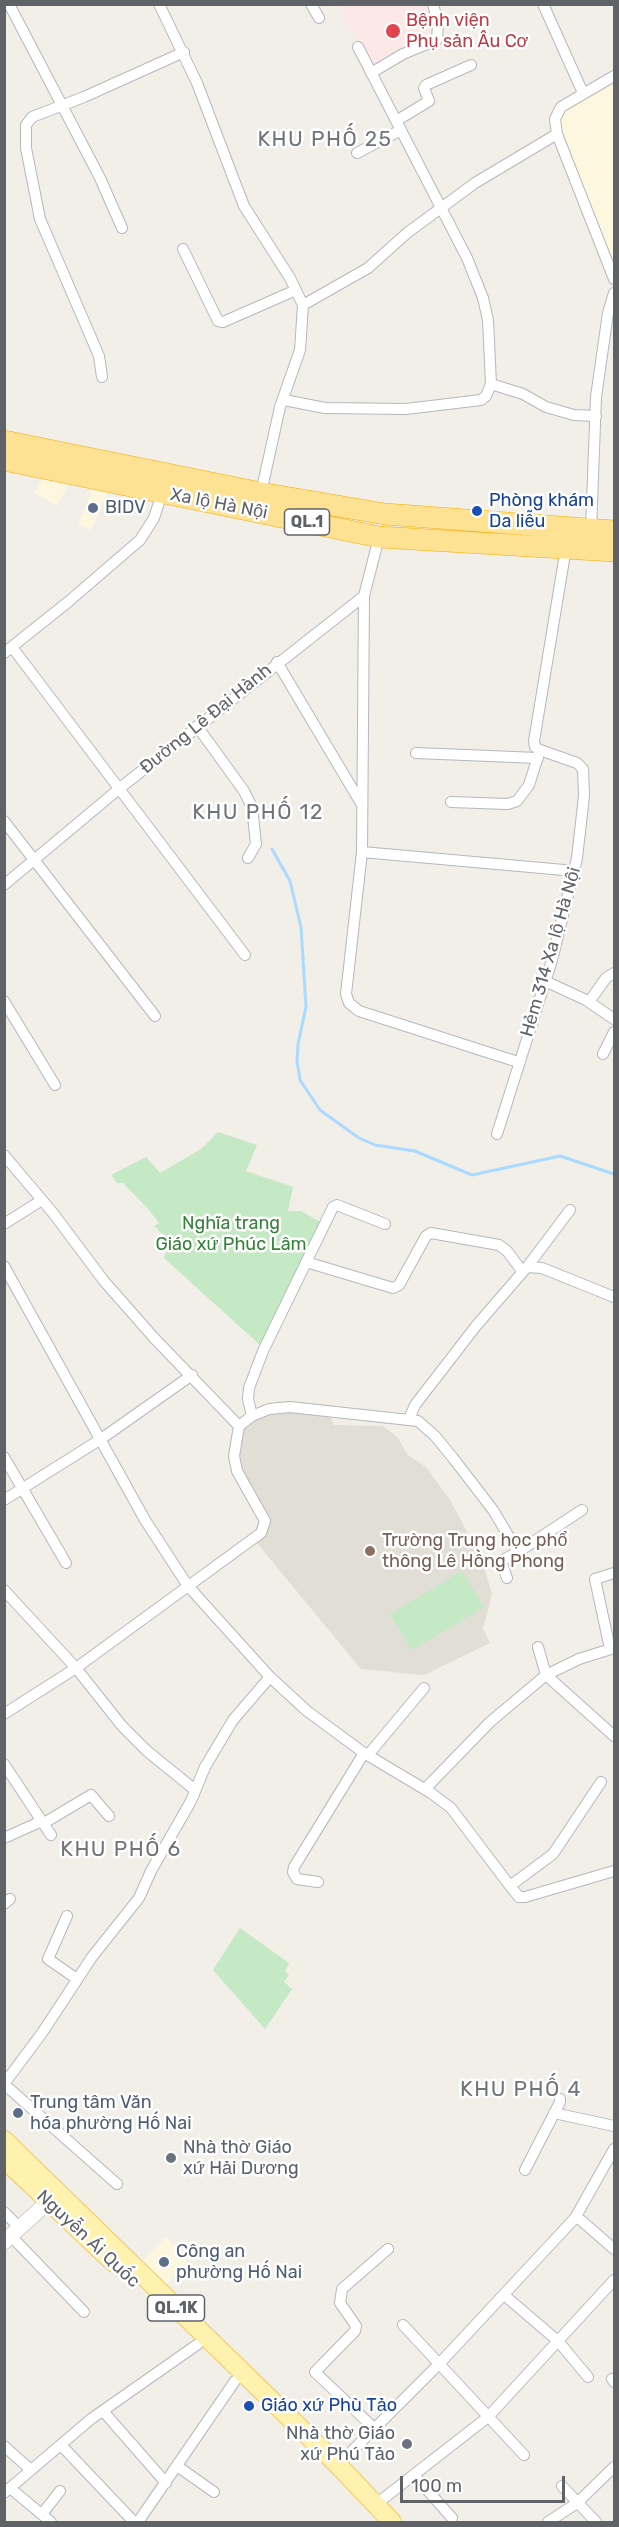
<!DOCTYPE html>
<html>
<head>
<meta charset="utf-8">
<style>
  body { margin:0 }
  #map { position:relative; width:619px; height:2527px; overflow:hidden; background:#f1efe8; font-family:Rubik,sans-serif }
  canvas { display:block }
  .frame { position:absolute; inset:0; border:6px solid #5f6368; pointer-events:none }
  .scale { position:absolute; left:400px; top:2476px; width:165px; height:27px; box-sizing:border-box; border:3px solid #5f6368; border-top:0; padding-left:8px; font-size:18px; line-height:21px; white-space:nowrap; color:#5f6368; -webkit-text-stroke:4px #fff; paint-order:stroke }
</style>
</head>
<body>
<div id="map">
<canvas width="619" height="2527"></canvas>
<div class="frame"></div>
<div class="scale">100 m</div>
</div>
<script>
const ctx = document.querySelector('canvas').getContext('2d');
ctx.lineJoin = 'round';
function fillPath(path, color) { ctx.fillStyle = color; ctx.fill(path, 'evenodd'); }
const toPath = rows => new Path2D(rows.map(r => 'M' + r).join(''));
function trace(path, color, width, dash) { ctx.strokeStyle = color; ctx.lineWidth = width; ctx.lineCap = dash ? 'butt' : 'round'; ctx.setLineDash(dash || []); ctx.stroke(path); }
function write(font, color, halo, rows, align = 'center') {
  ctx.font = font + ' Rubik,sans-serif'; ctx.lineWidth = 5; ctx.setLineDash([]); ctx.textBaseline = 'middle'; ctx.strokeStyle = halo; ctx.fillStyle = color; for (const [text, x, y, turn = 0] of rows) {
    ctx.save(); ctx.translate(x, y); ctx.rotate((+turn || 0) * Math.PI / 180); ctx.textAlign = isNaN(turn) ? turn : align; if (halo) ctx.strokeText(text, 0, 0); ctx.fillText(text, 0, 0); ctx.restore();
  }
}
const commercial = toPath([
  [614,81,614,266,561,133,560,114,563,110],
  [45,474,71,480,57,506,35,493],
  [95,485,109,488,91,530,78,524],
  [166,2237,188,2261,164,2287,139,2264]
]);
const education = toPath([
  [289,1411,330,1416,334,1425,383,1426,397,1437,408,1455,426,1467,450,1500,482,1560,492,1594,483,1629,490,1643,424,1675,361,1669,256,1542,265,1534,269,1524,241,1471,238,1457,242,1428,254,1419,270,1413]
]);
const medical = toPath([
  [337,5,429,5,434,23,433,38,373,67]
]);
const green = toPath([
  [218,1132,257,1145,246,1171,293,1187,288,1211,301,1211,320,1222,260,1345,164,1258,170,1242,154,1226,159,1223,148,1209,123,1183,117,1183,111,1175,146,1157,160,1173,201,1149],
  [462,1571,484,1607,412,1650,390,1614],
  [240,1928,289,1963,285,1971,289,1975,284,1982,292,1989,265,2029,213,1970]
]);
const stream = toPath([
  [272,849,290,881,301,927,306,1007,298,1044,297,1061,300,1080,320,1110,359,1138,375,1145,415,1151,472,1175,560,1156,614,1174]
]);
const street = toPath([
  [9,4,100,178,122,228],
  [159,4,197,83,244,206,290,278,303,305,300,350,280,407,261,493],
  [311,4,319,18],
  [543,4,583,93],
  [371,73,403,54,437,40,438,23,433,4],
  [396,121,429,101,424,88,426,85,471,65],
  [557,134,614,279],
  [357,153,401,130],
  [183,249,218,321,223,322,296,290],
  [303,305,368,268,407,233,475,183,557,134,555,119,561,107,614,76],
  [102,377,99,356,40,219,26,148,26,125,32,117,84,97,184,52],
  [491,384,523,394,546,407,574,415,596,416],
  [284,400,325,408,406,409,481,400,486,396,491,384,488,320,483,298,467,258,358,47],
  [591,530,596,397,608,313,614,293],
  [364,596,362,852,346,994,349,1003,359,1011,518,1062],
  [12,647,245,955],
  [4,653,68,602,140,540,154,518,162,493],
  [277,662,362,805],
  [197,726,244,791,252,807,256,844,248,858],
  [416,753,538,758],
  [451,802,508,804,517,801,529,785,540,750],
  [4,821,155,1016],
  [362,852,575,871],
  [4,885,120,788,364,596,379,537],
  [545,981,586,1000,614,1019],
  [4,1001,55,1085],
  [589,1002,606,978,614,973],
  [603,1054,614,1032],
  [497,1134,552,960,577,858,584,796,583,769,577,763,540,750,535,747,534,741,566,548],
  [4,1155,53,1213,104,1281,155,1339,239,1426],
  [4,1224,42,1200],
  [306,1262,393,1288,399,1285,426,1236,431,1233,499,1245,507,1251,522,1271],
  [4,1266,145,1520,188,1586,270,1677,307,1711,364,1753,431,1793,451,1808,510,1886,553,1854,601,1782],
  [527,1267,570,1210],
  [252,1416,248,1399,249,1388,263,1351,333,1207,337,1205,385,1224],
  [409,1419,415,1405,476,1326,527,1267,542,1268,614,1297],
  [4,1457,66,1563],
  [4,1500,101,1439,192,1375],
  [507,1578,501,1561,518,1552],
  [4,1590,76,1668,122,1726,147,1751,195,1790],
  [538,1647,546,1675,614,1736],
  [610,1649,595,1579,614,1573],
  [4,1714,76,1668,261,1533,265,1521,237,1471,234,1456,239,1426,252,1416,269,1409,290,1407,418,1421,435,1436,453,1458,493,1510,518,1552,582,1510],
  [368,1755,424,1688],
  [4,1764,51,1835],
  [425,1789,490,1722,546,1675,579,1659,614,1648],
  [44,1823,91,1795,109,1816],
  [4,1838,42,1821],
  [318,1882,297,1879,293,1872,294,1867,364,1753],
  [510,1886,519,1897,525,1897,614,1871],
  [4,1904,10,1899],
  [67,1916,48,1959,77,1979],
  [4,2084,42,2033,92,1957,139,1898,151,1871,191,1801,205,1767,233,1720,270,1677],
  [4,2084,117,2184],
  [554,2113,614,2126],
  [525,2170,560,2102,560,2099],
  [4,2212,20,2228],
  [576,2216,614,2249],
  [11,2236,84,2312],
  [504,2295,558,2341,588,2377],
  [403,2325,524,2455],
  [612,2379,614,2382],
  [103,2411,166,2483],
  [375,2429,315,2372,355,2331,356,2326,340,2303,342,2289,388,2249],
  [61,2445,134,2522],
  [4,2446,31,2470],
  [338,2465,439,2364,575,2218,614,2149],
  [177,2466,214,2492],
  [414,2475,452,2518],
  [562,2486,596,2522],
  [10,2488,51,2522],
  [4,2493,91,2419,198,2344],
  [375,2505,488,2417,614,2280],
  [42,2514,60,2491],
  [138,2522,235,2381],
  [548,2522,577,2503,614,2467]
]);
const secondary = toPath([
  [4,2242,48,2202]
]);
const primary = toPath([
  [4,2140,338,2465,392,2522],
  [4,2159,114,2263]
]);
const highway = toPath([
  [4,441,261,493,385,514,614,531],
  [4,460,379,537,614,551]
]);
const markers = [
  [393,31,8,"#e0444e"],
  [93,508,6,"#5c6f8a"],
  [477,511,6,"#1a4fb4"],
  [370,1551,6,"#8d6e63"],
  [18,2113,6,"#5c6f8a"],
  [171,2158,6,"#6b7280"],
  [164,2262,6,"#5c6f8a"],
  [249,2406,6,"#1a4fb4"],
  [407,2444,6,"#6b7280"]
];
const shields = [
  [307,522,45],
  [176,2308,57]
];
const shieldNames = [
  ["QL.1",307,522],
  ["QL.1K",176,2308]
];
const healthNames = [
  ["Bệnh viện",406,21],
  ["Phụ sản Âu Cơ",406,42]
];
const transitNames = [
  ["Phòng khám",489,501],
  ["Da liễu",489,522],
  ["Giáo xứ Phù Tảo",261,2406]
];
const streetNames = [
  ["Xa lộ Hà Nội",219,504,11],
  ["Đường Lê Đại Hành",206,719,-39],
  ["Hẻm 314 Xa lộ Hà Nội",551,952,-74],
  ["Nguyễn Ái Quốc",88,2239,43]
];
const serviceNames = [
  ["BIDV",105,508],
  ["Trung tâm Văn",30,2103],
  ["hóa phường Hố Nai",30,2124],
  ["Công an",176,2252],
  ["phường Hố Nai",176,2273]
];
const parkNames = [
  ["Nghĩa trang",231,1224],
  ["Giáo xứ Phúc Lâm",231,1245]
];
const educationNames = [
  ["Trường Trung học phổ",382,1541],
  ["thông Lê Hồng Phong",382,1562]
];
const worshipNames = [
  ["Nhà thờ Giáo",183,2148],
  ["xứ Hải Dương",183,2169],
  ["Nhà thờ Giáo",395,2434,"right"],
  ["xứ Phú Tảo",395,2455,"right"]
];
const quarterNames = [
  ["KHU PHỐ 25",325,140],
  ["KHU PHỐ 12",258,813],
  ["KHU PHỐ 6",121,1850],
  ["KHU PHỐ 4",521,2090]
];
fillPath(commercial, '#fef7e0');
fillPath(education, '#e1ded6');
fillPath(medical, '#fce8e6');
fillPath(green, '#c5e8c5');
trace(stream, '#aadaff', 3);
trace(street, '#b5b8bc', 12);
trace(secondary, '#b6babf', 16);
trace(primary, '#f2c960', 20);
trace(highway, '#f9ab00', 22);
trace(street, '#fff', 10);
trace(secondary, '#fff', 15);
trace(primary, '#fff2af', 18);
trace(highway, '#fde293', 21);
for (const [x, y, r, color] of markers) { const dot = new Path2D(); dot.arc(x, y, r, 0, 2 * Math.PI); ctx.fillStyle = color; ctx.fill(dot); trace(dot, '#fff', 2); }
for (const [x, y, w] of shields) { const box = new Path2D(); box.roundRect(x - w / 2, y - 13, w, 26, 4.5); ctx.fillStyle = '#fff'; ctx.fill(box); trace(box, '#5f6368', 1.5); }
write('bold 16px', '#5f6368', null, shieldNames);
write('18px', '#be3a42', '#fff', healthNames, 'left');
write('18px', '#164399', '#fff', transitNames, 'left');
write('18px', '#5f6368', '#fff', streetNames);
write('18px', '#4e5e75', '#fff', serviceNames, 'left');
write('18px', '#348238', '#fff', parkNames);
write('18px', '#785e54', '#fff', educationNames, 'left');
write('18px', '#5b616d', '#fff', worshipNames, 'left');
ctx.letterSpacing = '1.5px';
write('21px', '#70757a', '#fff', quarterNames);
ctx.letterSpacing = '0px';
</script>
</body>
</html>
